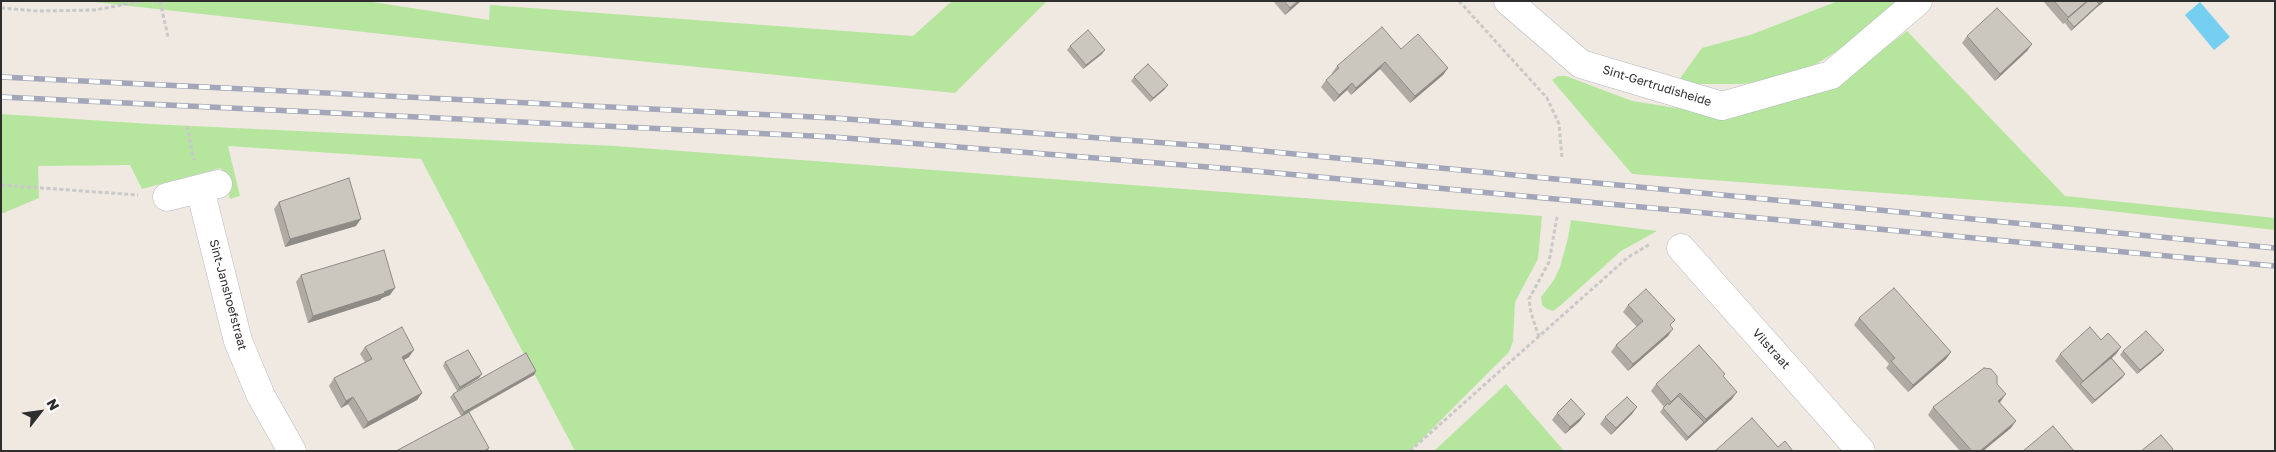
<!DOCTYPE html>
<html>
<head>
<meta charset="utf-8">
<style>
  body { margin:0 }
  #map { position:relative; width:2276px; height:452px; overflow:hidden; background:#efe9e1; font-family:"Golos Text",sans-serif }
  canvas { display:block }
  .frame { position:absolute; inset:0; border:2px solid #2e2e2e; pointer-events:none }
  .north { position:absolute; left:15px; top:387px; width:50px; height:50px; -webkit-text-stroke:4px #fff; paint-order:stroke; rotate:60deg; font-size:14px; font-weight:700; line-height:20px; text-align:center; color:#2e2e2e }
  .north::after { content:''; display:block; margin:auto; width:18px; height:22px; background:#2e2e2e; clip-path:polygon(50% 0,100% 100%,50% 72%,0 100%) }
</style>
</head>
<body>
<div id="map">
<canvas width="2276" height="452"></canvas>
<div class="frame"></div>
<div class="north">N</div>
</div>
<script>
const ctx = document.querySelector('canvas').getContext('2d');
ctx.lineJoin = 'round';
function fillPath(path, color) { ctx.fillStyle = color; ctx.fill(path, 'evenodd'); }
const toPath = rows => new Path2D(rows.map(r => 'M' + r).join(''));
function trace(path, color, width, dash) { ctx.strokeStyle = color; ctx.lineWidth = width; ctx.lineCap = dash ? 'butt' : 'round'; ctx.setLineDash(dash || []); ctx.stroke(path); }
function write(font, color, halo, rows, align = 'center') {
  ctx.font = font + ' "Golos Text",sans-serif'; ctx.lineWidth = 4; ctx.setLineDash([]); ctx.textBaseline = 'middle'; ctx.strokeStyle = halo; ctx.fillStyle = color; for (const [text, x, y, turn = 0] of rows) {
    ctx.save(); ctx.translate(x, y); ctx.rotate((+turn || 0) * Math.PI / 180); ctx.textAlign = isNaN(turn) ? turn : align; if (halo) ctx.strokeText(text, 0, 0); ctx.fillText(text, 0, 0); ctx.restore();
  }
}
const green = toPath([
  [85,1,366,1,489,20,490,5,913,36,952,1,1047,1,955,93,490,46],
  [1838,1,1902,1,1864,35,1816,64,1774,80,1740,84,1676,84,1702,48,1753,34],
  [1907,31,2065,196,2275,218,2275,230,2084,208,1632,174,1552,80,1558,76,1566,76,1632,101,1701,112,1853,72],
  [1,114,150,124,615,146,1542,216,1538,259,1515,302,1513,341,1509,352,1410,451,575,451,421,159,228,146,240,196,230,199,221,168,142,189,130,165,38,166,39,198,1,214],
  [1571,220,1657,231,1621,251,1561,305,1553,311,1547,309,1542,305,1541,297,1554,280,1560,267,1568,238],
  [1506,384,1564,451,1434,451]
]);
const water = toPath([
  [2200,2,2230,37,2214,50,2185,15]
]);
const path = toPath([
  [153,1,160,2],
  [160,1,168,37],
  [1459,1,1547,98,1559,124,1562,158],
  [1,8,38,11,95,10,143,1],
  [187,126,194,160],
  [1,185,138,195],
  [1539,337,1531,313,1529,299,1549,262,1557,217],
  [1410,451,1627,258,1650,244]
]);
const minor = toPath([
  [1508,1,1581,64,1722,106,1831,75,1918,1],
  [200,189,238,341,261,396,292,451],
  [167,197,218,184],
  [1681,248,1861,451]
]);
const rail = toPath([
  [1,77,834,118,1232,148,2275,248],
  [1,97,833,137,1233,169,2275,266]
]);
const wall = toPath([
  [1273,1,1301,1,1285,15],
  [2043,1,2105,1,2096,8,2071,31,2065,23,2063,24],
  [1967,36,2032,44,2027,51,1995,81,1962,43],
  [1070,46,1102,54,1083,69,1067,50],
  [1401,49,1448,68,1443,75,1410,103,1380,69,1351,95,1347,90,1334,102,1321,87,1326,80,1332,74,1332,73,1337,66],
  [1134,77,1165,89,1150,102,1131,81],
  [279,202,356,226,285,247,274,209],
  [301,275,390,295,382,298,380,300,308,323,296,282],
  [1628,305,1671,327,1668,336,1628,371,1611,352,1616,345,1637,327,1623,312],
  [1859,318,1951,352,1946,359,1908,392,1886,368,1889,364,1854,325],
  [2101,340,2121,347,2116,354,2112,358,2125,374,2122,378,2092,404,2055,361,2060,354],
  [365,347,409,357,404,360,422,393,417,400,363,429,348,404,341,408,329,386,334,378,365,362,360,354],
  [2164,350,2161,354,2137,374,2120,355,2123,351],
  [445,362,479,378,457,391,443,366],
  [536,371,534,375,466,414,489,448,487,451,396,451,461,416,450,397,453,394],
  [1725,374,1723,376,1732,399,1686,441,1660,412,1664,407,1651,391,1656,384],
  [1997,384,2001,401,2000,402,2011,428,1983,451,1960,451,1928,415,1933,407],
  [1557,413,1580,421,1565,434,1552,420],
  [1632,414,1611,435,1600,424,1605,417]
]);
const shadedWall = toPath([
  [1298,1,1301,1,1285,15,1290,8],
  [2101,1,2105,1,2096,8],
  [2099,4,2096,8,2071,31,2074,27],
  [2032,44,2027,51,1995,81,2000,74],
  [1105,50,1102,54,1083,69,1086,65],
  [1385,62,1380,69,1351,95,1356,88],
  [1448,68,1443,75,1410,103,1415,96],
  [1352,83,1347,90,1334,102,1339,95],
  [1168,85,1165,89,1150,102,1153,98],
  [361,219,356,226,285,247,290,239],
  [395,288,390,295,382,298,380,300,308,323,313,316],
  [1673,329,1668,336,1628,371,1633,364],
  [2121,347,2116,354,2081,385,2080,384,2083,381],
  [414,350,409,357,397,364,402,357],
  [2164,350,2161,354,2137,374,2140,370],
  [1951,352,1946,359,1908,392,1913,385],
  [536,371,534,375,461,416,464,412],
  [482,374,479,378,457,391,460,387],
  [2125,374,2122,378,2092,404,2095,400],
  [1737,392,1732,399,1702,426,1706,419],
  [422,393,417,400,363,429,368,422],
  [2006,394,2001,401,1993,408,1998,401],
  [353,397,348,404,341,408,346,401],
  [1637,407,1632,414,1611,435,1616,428],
  [1585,414,1580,421,1565,434,1570,427],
  [2016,421,2011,428,1983,451,1980,451],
  [1704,422,1702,426,1686,441,1688,437]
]);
const building = toPath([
  [1284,1,1298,1,1290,8,1284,1],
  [2054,1,2087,1,2068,17,2054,1],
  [2088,1,2096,1,2099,4,2074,27,2067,19,2088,1],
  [1997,8,2032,44,2000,74,1967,36,1997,8],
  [1382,27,1401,49,1418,34,1448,68,1415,96,1385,62,1356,88,1352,83,1339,95,1326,80,1339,68,1337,66,1382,27],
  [1088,30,1105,50,1086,65,1070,46,1088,30],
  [1148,64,1168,85,1153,98,1134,77,1148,64],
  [349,178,361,219,290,239,279,202,349,178],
  [384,250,395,288,384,292,385,293,313,316,301,275,384,250],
  [1894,288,1951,352,1913,385,1891,361,1895,358,1859,318,1894,288],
  [1646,289,1675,320,1670,325,1673,329,1633,364,1616,345,1643,321,1628,305,1646,289],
  [402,327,414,350,402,357,422,393,368,422,353,397,346,401,334,378,372,359,365,347,402,327],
  [2090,327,2101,340,2108,333,2121,347,2083,381,2060,354,2090,327],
  [2146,331,2164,350,2140,370,2123,351,2146,331],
  [1699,345,1725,374,1723,376,1737,392,1706,419,1680,393,1671,402,1656,384,1699,345],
  [468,350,482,374,460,387,445,362,468,350],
  [526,353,536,371,464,412,453,394,526,353],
  [2111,358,2125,374,2095,400,2080,384,2111,358],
  [1984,368,1991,369,1997,376,1997,384,2006,394,1998,401,2016,421,1980,451,1972,451,1933,407,1984,368],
  [1678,396,1704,422,1688,437,1663,408,1668,403,1669,405,1678,396],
  [1627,397,1637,407,1616,428,1605,417,1627,397],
  [1571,399,1585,414,1570,427,1557,413,1571,399],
  [469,412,489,448,484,451,396,451,469,412],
  [1752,418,1778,447,1785,441,1793,451,1715,451,1752,418],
  [2053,426,2074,451,2023,451,2053,426],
  [2161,435,2173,449,2170,451,2141,451,2161,435]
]);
const streetNames = [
  ["Sint-Gertrudisheide",1657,86,17],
  ["Sint-Janshoefstraat",228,295,75],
  ["Vilstraat",1771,349,48]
];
fillPath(green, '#b6e59e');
fillPath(water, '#75cff0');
trace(minor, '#b4b7c1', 29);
trace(path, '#c9c9c9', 3, [4, 2.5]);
trace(minor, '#fff', 28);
trace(rail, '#a3a6b8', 5.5);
trace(rail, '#fff', 4, [11]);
fillPath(wall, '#afaba4');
fillPath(shadedWall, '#8e8b86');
fillPath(building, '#cbc7bf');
trace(building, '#8e8b86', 1);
write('12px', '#2e2e2e', '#fff', streetNames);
</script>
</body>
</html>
